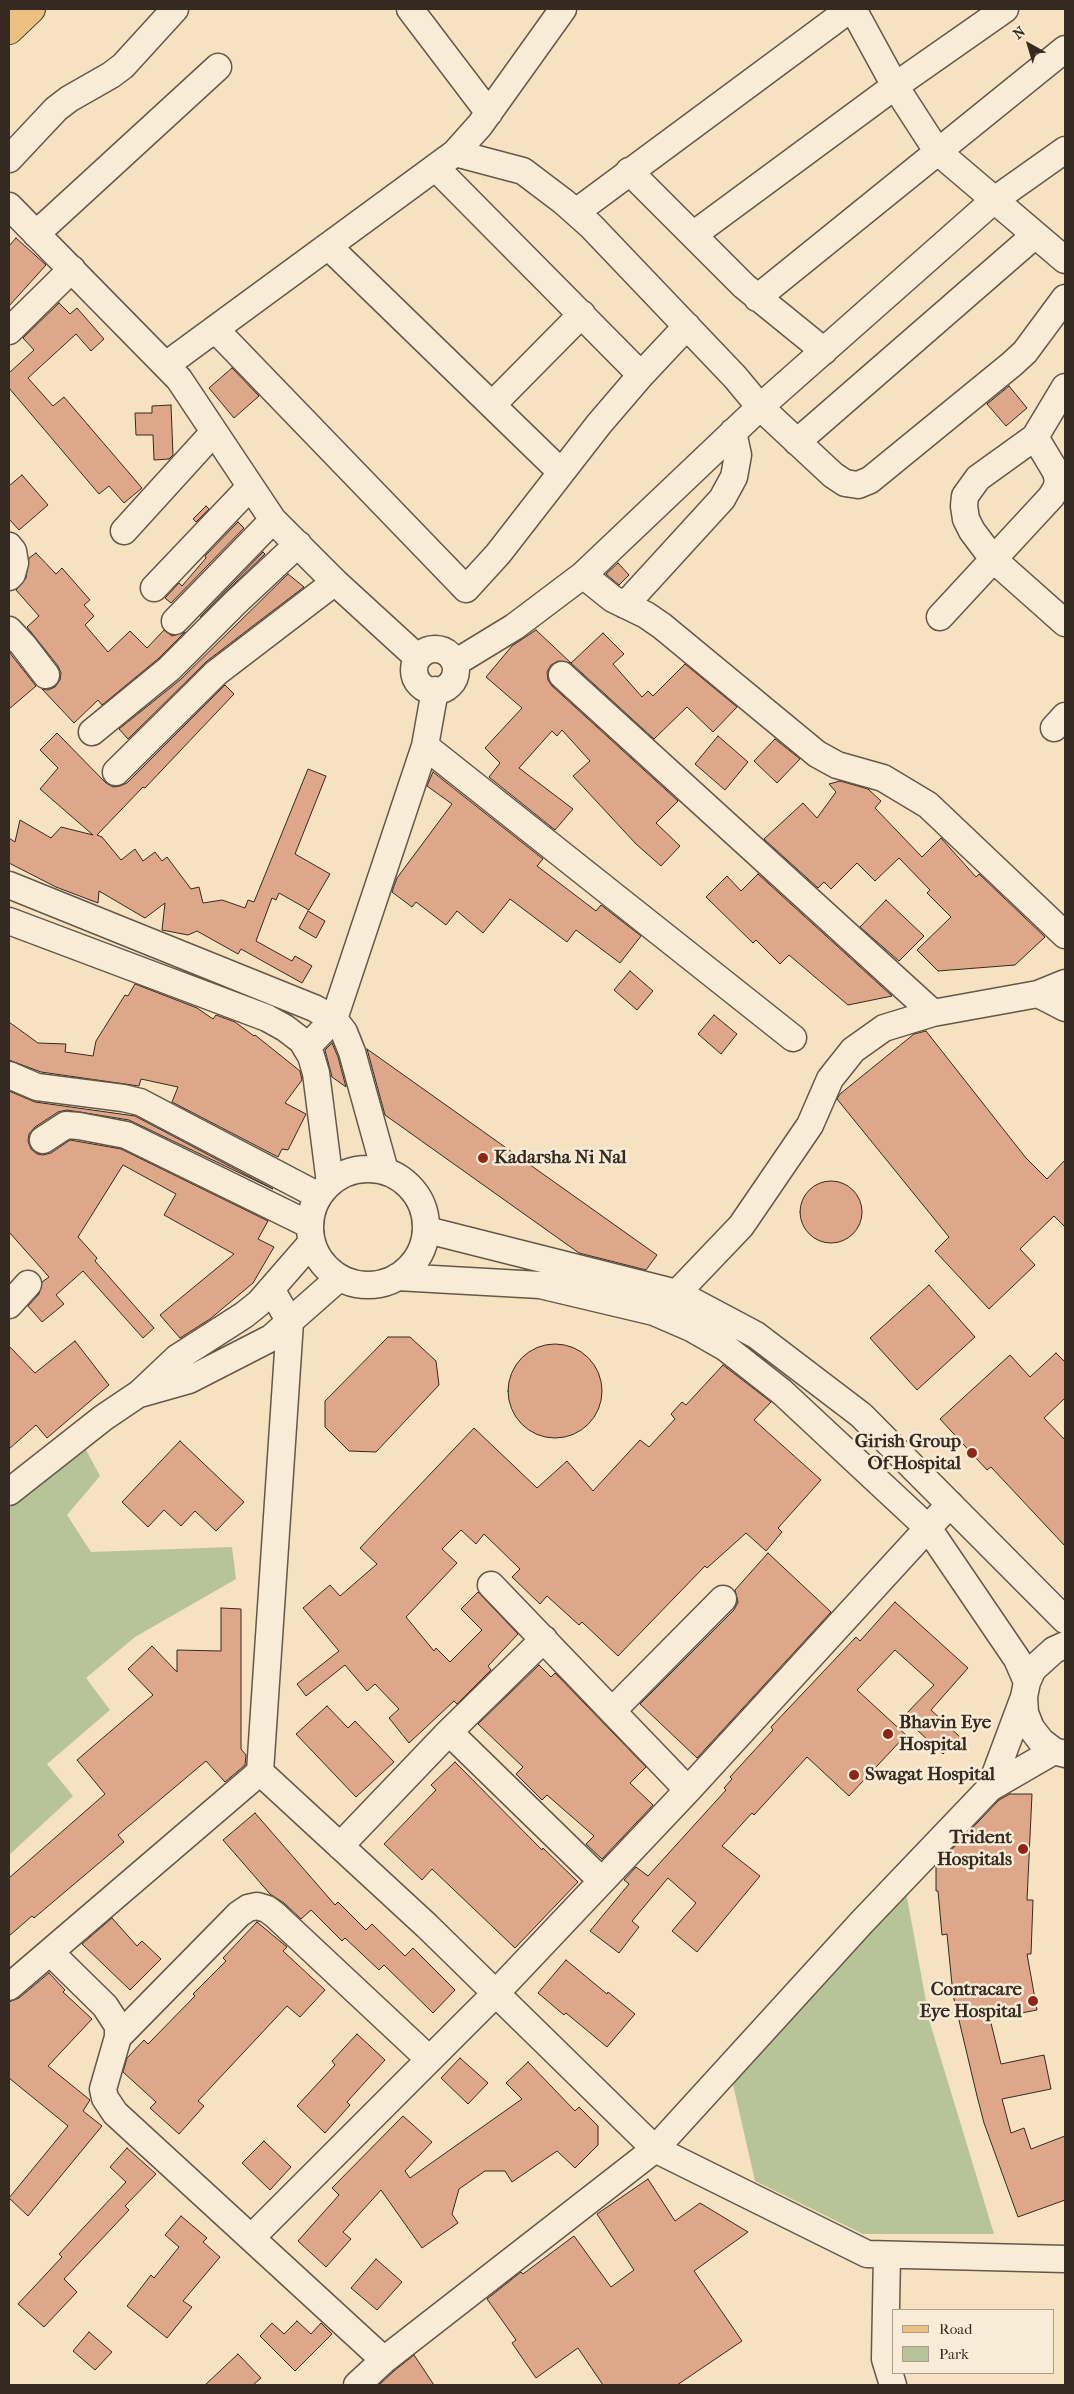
<!DOCTYPE html>
<html>
<head>
<meta charset="utf-8">
<style>
  body { margin:0 }
  #map { position:relative; width:1074px; height:2394px; overflow:hidden; background:#f6e1c1; font-family:"IM FELL French Canon",serif }
  canvas { display:block }
  .frame { position:absolute; inset:0; border:10px solid #352a21; pointer-events:none }
  .legend { position:absolute; left:892px; top:2309px; width:162px; height:65px; box-sizing:border-box; background:#f9ecd7; border:1px solid #ab9e8e; margin:0; padding:6px 9px; list-style:none; font-size:15px; color:#352a21 }
  .legend li { display:flex; align-items:center; gap:10px; height:25px }
  .legend b { width:25px; border:1px solid #ab9e8e }
  .north { position:absolute; left:1004px; top:20px; width:50px; height:50px; -webkit-text-stroke:4px #f9ecd7; paint-order:stroke; rotate:321deg; font-size:14px; font-weight:700; line-height:20px; text-align:center; color:#352a21 }
  .north::after { content:''; display:block; margin:auto; width:18px; height:22px; background:#352a21; clip-path:polygon(50% 0,100% 100%,50% 72%,0 100%) }
</style>
</head>
<body>
<div id="map">
<canvas width="1074" height="2394"></canvas>
<div class="frame"></div>
<ul class="legend">
<li><b style="height:6px;background:#ebc080"></b>Road</li>
<li><b style="height:14px;background:#b7c497"></b>Park</li>
</ul>
<div class="north">N</div>
</div>
<script>
const ctx = document.querySelector('canvas').getContext('2d');
ctx.lineJoin = 'round';
function fillPath(path, color) { ctx.fillStyle = color; ctx.fill(path, 'evenodd'); }
const toPath = rows => new Path2D(rows.map(r => 'M' + r).join(''));
function trace(path, color, width, dash) { ctx.strokeStyle = color; ctx.lineWidth = width; ctx.lineCap = dash ? 'butt' : 'round'; ctx.setLineDash(dash || []); ctx.stroke(path); }
function write(font, color, halo, rows, align = 'center') {
  ctx.font = font + ' "IM FELL French Canon",serif'; ctx.lineWidth = 5; ctx.setLineDash([]); ctx.textBaseline = 'middle'; ctx.strokeStyle = halo; ctx.fillStyle = color; for (const [text, x, y, turn = 0] of rows) {
    ctx.save(); ctx.translate(x, y); ctx.rotate((+turn || 0) * Math.PI / 180); ctx.textAlign = isNaN(turn) ? turn : align; if (halo) ctx.strokeText(text, 0, 0); ctx.fillText(text, 0, 0); ctx.restore();
  }
}
const green = toPath([
  [85,1448,100,1476,67,1515,91,1552,232,1547,236,1579,135,1637,86,1678,110,1710,47,1764,73,1796,9,1855,9,1508],
  [906,1892,930,2023,994,2234,863,2234,755,2181,732,2080]
]);
const building = toPath([
  [16,238,46,265,9,306,9,246,16,238],
  [59,303,70,314,77,308,104,339,91,351,76,334,28,378,53,406,64,397,142,488,124,503,109,486,99,494,9,388,9,373,34,350,23,338,59,303],
  [232,368,259,396,234,418,209,388,232,368],
  [1009,386,1027,408,1006,426,987,404,1009,386],
  [171,405,173,455,169,459,154,460,153,435,136,435,135,413,152,413,152,406,171,405],
  [22,475,48,505,19,530,9,519,9,486,22,475],
  [206,506,209,509,196,522,193,519,206,506],
  [238,522,244,528,171,603,165,598,179,583,182,586,206,558,205,556,238,522],
  [263,552,265,554,200,617,263,552],
  [36,553,56,574,62,568,90,600,84,605,94,616,85,625,108,652,130,631,147,648,164,630,172,636,185,632,159,658,102,705,98,700,74,723,42,689,48,690,55,687,60,680,61,673,58,666,27,627,39,616,16,590,26,578,29,558,36,553],
  [618,563,629,575,619,585,606,574,618,563],
  [288,574,304,587,207,661,128,739,119,729,180,680,288,574],
  [536,630,571,663,558,661,551,665,547,672,548,680,552,686,678,801,656,823,680,846,661,866,636,844,573,776,590,761,562,730,557,736,552,731,519,768,573,809,555,830,489,777,500,763,485,748,522,708,486,677,512,646,536,630],
  [603,633,624,654,613,664,642,697,648,691,653,696,685,664,737,707,713,732,687,707,654,739,571,663,603,633],
  [9,652,36,686,9,709,9,652],
  [225,685,234,694,145,788,143,787,97,835,102,837,121,860,135,849,143,861,155,852,162,861,167,857,191,889,199,887,203,903,222,900,245,908,248,900,254,902,308,769,326,776,295,854,330,874,309,910,279,893,276,900,272,898,256,941,292,961,295,956,312,966,302,983,241,949,238,954,197,931,188,935,162,930,165,903,145,918,99,891,98,903,56,887,9,863,9,838,15,842,20,820,51,838,61,827,93,835,40,789,58,768,40,750,57,733,106,783,113,787,120,786,127,783,225,685],
  [718,736,748,762,725,790,695,764,718,736],
  [775,739,800,759,777,783,754,761,775,739],
  [433,772,543,859,537,866,596,911,601,905,641,936,620,963,576,930,567,942,510,899,483,933,457,911,446,925,416,902,412,907,392,892,397,878,452,804,427,786,433,772],
  [840,781,868,789,881,801,875,808,922,857,941,838,976,877,979,874,1045,937,1015,965,938,971,917,950,951,917,927,893,930,890,899,858,875,881,857,863,831,889,824,882,818,888,764,839,803,803,817,818,836,792,829,784,840,781],
  [758,874,892,996,848,1005,789,955,780,964,756,940,753,943,706,897,727,876,741,891,758,874],
  [886,900,924,936,899,961,860,927,886,900],
  [308,911,325,921,316,938,299,928,308,911],
  [630,971,653,991,637,1010,614,990,630,971],
  [135,984,197,1008,213,1019,216,1015,235,1022,254,1036,255,1035,300,1071,302,1080,285,1103,306,1114,288,1150,282,1149,278,1157,172,1102,178,1087,141,1079,139,1086,41,1072,9,1060,9,1022,38,1043,66,1044,65,1052,93,1056,96,1041,125,995,128,996,135,984],
  [714,1015,737,1034,721,1054,698,1034,714,1015],
  [926,1031,1026,1158,1047,1179,1065,1160,1065,1227,1054,1216,1020,1249,1035,1265,989,1309,935,1251,949,1237,837,1099,840,1094,914,1034,926,1031],
  [332,1043,338,1057,346,1087,332,1077,325,1050,332,1043],
  [367,1049,657,1255,646,1270,579,1253,385,1115,367,1049],
  [9,1091,35,1102,135,1116,273,1189,129,1120,67,1110,58,1112,35,1127,29,1134,28,1141,31,1149,37,1154,43,1155,51,1153,70,1140,121,1149,268,1221,258,1239,274,1247,253,1283,210,1319,180,1338,160,1315,234,1254,164,1215,176,1194,123,1165,78,1237,97,1258,95,1261,154,1328,143,1338,83,1271,56,1295,64,1304,42,1322,28,1306,39,1294,42,1282,49,1277,9,1232,9,1091],
  '800 1212a31 31 0 1 1 62 0a31 31 0 1 1-62 0Z',
  [929,1285,975,1337,917,1390,870,1338,929,1285],
  [388,1337,410,1337,436,1361,439,1385,376,1452,349,1451,325,1427,325,1401,388,1337],
  [75,1341,109,1385,47,1438,36,1425,9,1449,9,1346,35,1373,75,1341],
  '508 1391a47 47 0 1 1 94 0a47 47 0 1 1-94 0Z',
  [1056,1353,1065,1362,1065,1398,1044,1418,1065,1440,1065,1546,991,1467,987,1470,940,1419,1010,1355,1030,1377,1056,1353],
  [723,1365,771,1402,754,1420,821,1480,778,1528,782,1532,766,1551,746,1533,707,1568,705,1566,618,1656,582,1622,579,1625,547,1596,540,1604,512,1577,520,1569,484,1534,476,1544,461,1530,442,1549,457,1563,406,1617,434,1651,436,1648,450,1662,482,1630,461,1609,478,1592,518,1634,488,1666,491,1670,457,1704,454,1701,409,1743,389,1718,399,1709,375,1684,367,1691,345,1665,306,1696,297,1684,339,1651,303,1608,330,1585,340,1596,377,1564,360,1548,474,1428,537,1488,567,1461,593,1491,640,1440,649,1447,675,1419,671,1414,682,1402,686,1405,723,1365],
  [180,1441,244,1502,216,1531,195,1511,181,1526,164,1510,148,1527,122,1502,180,1441],
  [768,1553,831,1612,697,1758,640,1704,734,1610,738,1602,735,1590,768,1553],
  [895,1602,968,1668,931,1710,960,1737,943,1754,903,1717,934,1685,895,1650,857,1690,906,1735,849,1796,807,1757,754,1815,752,1813,722,1846,760,1876,697,1952,672,1931,696,1903,668,1878,632,1921,639,1927,619,1953,590,1931,629,1884,624,1880,636,1867,648,1876,726,1790,724,1788,732,1779,730,1777,773,1730,771,1727,856,1637,860,1641,895,1602],
  [221,1608,241,1609,241,1749,246,1755,245,1765,225,1782,206,1761,118,1835,124,1842,34,1918,32,1916,9,1936,9,1878,105,1794,77,1760,153,1695,128,1669,152,1646,177,1672,177,1650,221,1651,221,1608],
  [539,1665,551,1677,555,1673,646,1767,630,1783,653,1805,602,1859,586,1844,594,1836,547,1795,542,1800,516,1774,523,1767,478,1724,539,1665],
  [327,1706,348,1728,355,1721,394,1762,356,1797,296,1734,327,1706],
  [455,1762,542,1850,543,1848,578,1882,515,1948,432,1869,422,1880,384,1844,436,1790,431,1785,455,1762],
  [1010,1794,1032,1794,1027,1900,1033,1900,1031,1954,1027,1954,1037,2010,990,2019,1001,2064,1044,2055,1051,2089,1002,2099,1011,2133,1024,2128,1031,2149,1065,2136,1065,2200,1018,2217,984,2123,977,2096,953,1995,947,1934,942,1935,938,1891,936,1891,936,1866,999,1800,1010,1794],
  [255,1813,335,1905,338,1902,366,1930,372,1924,405,1956,413,1948,455,1990,433,2013,384,1965,379,1970,345,1938,342,1941,311,1910,301,1919,284,1903,270,1894,223,1840,255,1813],
  [112,1918,137,1946,142,1941,161,1959,130,1990,82,1944,112,1918],
  [257,1922,287,1947,283,1951,325,1990,300,2017,287,2006,198,2101,204,2106,179,2134,150,2108,156,2102,123,2072,127,2058,144,2040,148,2044,195,1996,193,1994,226,1961,223,1958,257,1922],
  [566,1960,607,1994,608,1992,635,2014,607,2047,566,2013,564,2015,538,1993,566,1960],
  [49,1973,65,1990,63,1992,92,2019,48,2066,90,2100,83,2111,102,2126,28,2216,9,2198,68,2126,9,2078,9,2002,19,1998,49,1973],
  [357,2034,385,2060,347,2102,350,2105,325,2133,297,2106,335,2065,332,2061,357,2034],
  [460,2058,488,2083,468,2104,441,2078,460,2058],
  [528,2062,575,2111,579,2107,598,2126,598,2145,575,2168,557,2151,512,2182,505,2171,485,2171,459,2189,452,2214,458,2223,422,2248,381,2190,343,2232,351,2239,326,2267,298,2241,339,2195,332,2188,403,2116,432,2142,405,2171,410,2178,522,2099,506,2083,528,2062],
  [264,2141,291,2167,270,2190,242,2163,264,2141],
  [127,2148,156,2174,125,2206,129,2210,64,2279,77,2292,44,2327,18,2304,62,2257,59,2254,126,2182,110,2167,127,2148],
  [648,2179,675,2221,700,2203,748,2232,694,2271,742,2341,677,2385,603,2385,578,2348,536,2378,512,2343,516,2340,487,2299,521,2272,523,2274,574,2236,611,2287,634,2270,597,2214,648,2179],
  [181,2216,207,2238,203,2242,220,2257,183,2301,192,2307,167,2338,127,2306,151,2275,154,2278,179,2247,165,2235,181,2216],
  [376,2259,402,2282,377,2310,351,2288,376,2259],
  [297,2321,311,2334,321,2323,332,2334,295,2371,260,2336,272,2323,284,2334,297,2321],
  [89,2332,112,2352,95,2370,73,2351,89,2332],
  [238,2354,261,2378,253,2385,205,2385,238,2354],
  [414,2355,434,2385,379,2385,394,2371,414,2355]
]);
const minor = toPath([
  [410,9,489,113],
  [853,9,895,86,937,151,1065,260],
  [455,153,523,171,564,202,591,226,735,377,760,407,833,475,845,483,858,485,870,480,1012,364,1025,352,1065,298],
  [9,159,56,109,69,99,111,75,123,66,175,9],
  [436,168,641,375,687,326],
  [629,171,744,286,824,351],
  [9,206,179,379,273,520,335,582,418,658],
  [576,212,850,9],
  [36,234,218,67],
  [693,235,895,86,1005,9],
  [328,246,561,472],
  [757,298,1065,49],
  [215,329,466,589,498,554,599,424,641,375],
  [9,331,72,269],
  [166,365,455,153,480,125,563,9],
  [1065,387,1035,437,978,478,965,496,964,506,966,519,972,531,993,559,1065,623],
  [492,405,582,314],
  [797,442,1035,235],
  [124,531,214,432],
  [9,546,13,551,15,563,12,574,9,577],
  [583,575,613,599,646,615,662,626,817,754,837,765,883,778,928,805,1065,935],
  [154,588,250,487],
  [625,605,722,499,734,477,738,455,733,432],
  [940,617,1051,497,1056,489,1058,481,1056,472,1035,437],
  [175,621,273,520],
  [9,630,23,645,46,675],
  '414 670a21 21 0 1 1 42 0a21 21 0 1 1-42 0Z',
  [455,663,514,627,583,575,760,407,993,201,1065,150],
  [562,675,933,1013],
  [1054,728,1065,716],
  [92,732,169,669,236,602,298,544],
  [425,746,793,1038],
  [116,772,216,673,335,582],
  [9,885,314,1008,334,1019,344,1032,352,1052,385,1171],
  [9,921,267,1018,285,1028,302,1041,311,1056,316,1073,330,1183],
  [1038,994,1065,1008],
  [306,1048,334,1019,425,746,435,690],
  [9,1075,37,1087,123,1098,140,1102,319,1196],
  [43,1140,66,1125,79,1126,126,1135,310,1225],
  '310 1227a58 58 0 1 1 116 0a58 58 0 1 1-116 0Z',
  [427,1230,677,1293,756,1335,861,1415,1065,1620],
  [397,1277,540,1285,654,1312,691,1328,726,1348,782,1392,928,1528,1017,1659,1027,1682],
  [271,1289,290,1322,260,1772,427,1926,655,2149,867,2254,1065,2259],
  [9,1305,28,1284],
  [670,1307,677,1293,741,1226,810,1125,830,1079,853,1050,884,1028,933,1013,1038,994,1065,983],
  [143,1393,189,1380,271,1338,339,1278],
  [9,1492,103,1418,140,1393,177,1358,244,1315,259,1303,312,1242],
  [491,1585,688,1790],
  [1065,1645,1054,1650,1033,1669,1027,1682,1024,1697,1025,1713,1031,1728,1041,1741,1054,1751,1065,1754],
  [612,1711,723,1599],
  [449,1732,602,1881],
  [990,1788,1024,1697],
  [340,1846,449,1732,544,1639],
  [51,1953,105,2006,118,2026,118,2037,103,2089,105,2098,115,2113,384,2360],
  [9,1987,260,1772],
  [118,2037,239,1914,248,1908,257,1906,267,1909,275,1915,429,2059],
  [252,2237,496,1993,688,1790,950,1504],
  [887,2255,885,2359,893,2385],
  [357,2385,384,2360,655,2149,862,1922,990,1788,1054,1751]
]);
const major = toPath([
  [9,30,31,9]
]);
const markers = [
  [483,1158,6,"#8f2418"],
  [972,1453,6,"#8f2418"],
  [888,1734,6,"#8f2418"],
  [854,1775,6,"#8f2418"],
  [1023,1849,6,"#8f2418"],
  [1033,2001,6,"#8f2418"]
];
const poiNames = [
  ["Kadarsha Ni Nal",494,1158],
  ["Girish Group",961,1442,"right"],
  ["Of Hospital",961,1464,"right"],
  ["Bhavin Eye",899,1723],
  ["Hospital",899,1745],
  ["Swagat Hospital",865,1775],
  ["Trident",1012,1838,"right"],
  ["Hospitals",1012,1860,"right"],
  ["Contracare",1022,1990,"right"],
  ["Eye Hospital",1022,2012,"right"]
];
fillPath(green, '#b7c497');
fillPath(building, '#dea78a');
trace(building, '#352a21', 1);
trace(minor, '#655849', 29);
trace(major, '#352a21', 30);
trace(minor, '#f9ecd7', 26);
trace(major, '#ebc080', 28);
for (const [x, y, r, color] of markers) { const dot = new Path2D(); dot.arc(x, y, r, 0, 2 * Math.PI); ctx.fillStyle = color; ctx.fill(dot); trace(dot, '#f9ecd7', 2); }
write('bold 19px', '#352a21', '#f9ecd7', poiNames, 'left');
</script>
</body>
</html>
